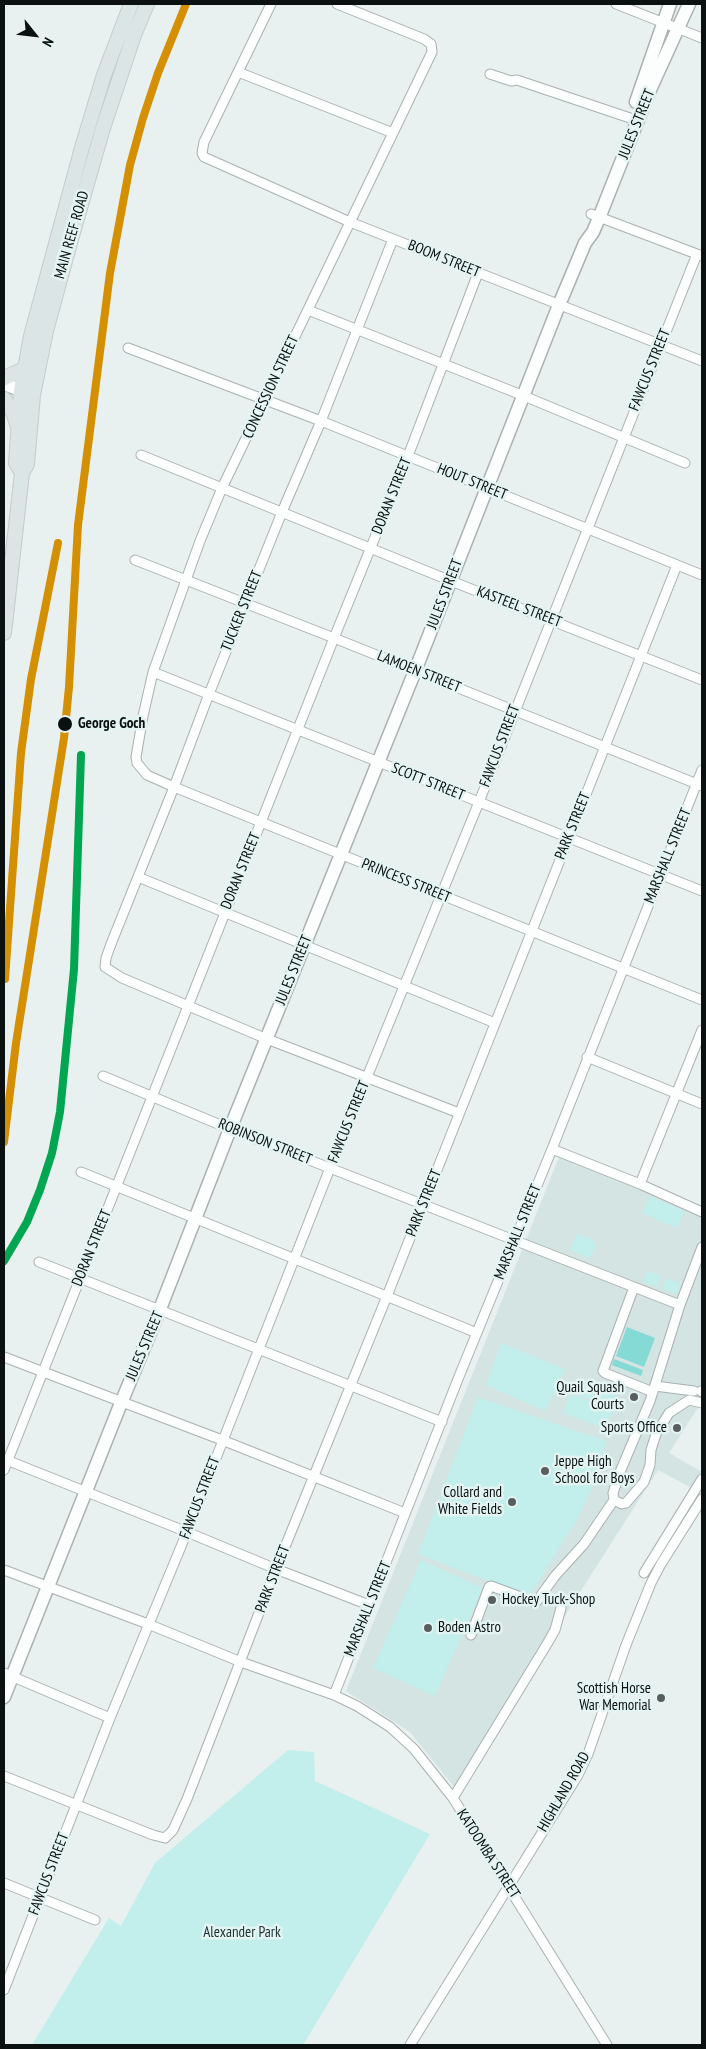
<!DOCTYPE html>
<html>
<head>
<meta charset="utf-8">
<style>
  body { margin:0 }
  #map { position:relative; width:706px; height:2049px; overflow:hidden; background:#e8f0f0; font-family:"PT Sans Narrow",sans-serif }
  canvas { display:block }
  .frame { position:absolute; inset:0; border:5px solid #0b1010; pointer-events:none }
  .north { position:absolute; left:10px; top:10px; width:50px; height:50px; -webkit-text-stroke:4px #e4f4f3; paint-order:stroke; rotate:119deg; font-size:14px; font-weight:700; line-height:20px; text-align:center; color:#0b1010 }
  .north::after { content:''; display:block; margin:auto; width:18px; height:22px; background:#0b1010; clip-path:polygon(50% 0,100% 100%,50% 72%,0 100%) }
</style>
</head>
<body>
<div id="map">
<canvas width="706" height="2049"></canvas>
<div class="frame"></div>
<div class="north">N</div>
</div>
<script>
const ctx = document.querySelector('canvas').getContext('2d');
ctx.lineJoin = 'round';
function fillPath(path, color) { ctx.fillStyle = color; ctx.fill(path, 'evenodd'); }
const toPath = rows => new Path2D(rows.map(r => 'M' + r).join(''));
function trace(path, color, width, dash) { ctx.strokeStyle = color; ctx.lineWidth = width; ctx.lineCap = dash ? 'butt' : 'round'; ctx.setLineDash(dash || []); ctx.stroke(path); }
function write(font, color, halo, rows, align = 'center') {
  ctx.font = font + ' "PT Sans Narrow",sans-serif'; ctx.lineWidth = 5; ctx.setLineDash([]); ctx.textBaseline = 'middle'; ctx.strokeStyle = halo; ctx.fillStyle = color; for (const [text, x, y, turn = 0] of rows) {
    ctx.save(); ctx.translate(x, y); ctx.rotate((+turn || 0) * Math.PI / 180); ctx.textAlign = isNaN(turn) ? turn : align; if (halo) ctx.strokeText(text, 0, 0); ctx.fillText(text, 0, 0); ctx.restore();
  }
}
const built = toPath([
  [561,1152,654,1190,702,1207,702,1401,669,1453,702,1472,692,1488,658,1470,455,1788,410,1732,346,1691]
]);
const green = toPath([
  [650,1196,684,1211,677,1228,642,1213],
  [577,1234,592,1239,596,1246,590,1258,570,1250],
  [647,1271,661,1276,657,1287,643,1282],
  [667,1278,680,1284,676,1294,662,1289],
  [501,1343,565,1369,557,1388,545,1411,486,1385],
  [576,1379,616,1394,611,1407,571,1393],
  [570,1394,613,1410,606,1429,563,1413],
  [478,1397,606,1441,597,1469,595,1481,576,1522,530,1594,489,1581,418,1554],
  [421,1560,483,1588,435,1696,373,1668],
  [288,1750,314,1752,315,1781,430,1834,303,2045,32,2045,109,1918,121,1926,155,1863]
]);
const water = toPath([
  [627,1327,655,1338,644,1367,616,1356],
  [614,1359,643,1370,641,1376,612,1365]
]);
const street = toPath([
  [271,4,204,142,202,153,204,157,350,222,702,361],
  [337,4,424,39,431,44,432,52,222,488,200,541,153,672,143,716,136,757,137,763,147,775,174,787,702,1000],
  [616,4,702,38],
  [238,72,393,133],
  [490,74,511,81,517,80,630,118],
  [591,214,702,256],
  [393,239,321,421,282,512,209,694,174,787,111,944,106,958,105,967,122,978,267,1039,459,1113],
  [308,310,524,396,685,463],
  [128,348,321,421,702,575],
  [141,455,451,581,702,680],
  [135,560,334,638,702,786],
  [153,672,702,891],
  [138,877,495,1023],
  [587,1057,702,1104],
  [103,1076,230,1129,680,1305],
  [552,1149,640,1184,702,1212],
  [81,1172,477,1333],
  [640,1184,702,1030],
  [702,1247,680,1305,650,1401,620,1472,613,1493,614,1500,622,1504,626,1503,644,1482,650,1465,651,1450,656,1434,669,1413,689,1400,702,1403],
  [39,1262,442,1422],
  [634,1287,603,1371,605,1373,653,1392],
  [4,1357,222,1440,405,1513],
  [655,1386,694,1391],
  [701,1391,702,1392],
  [4,1459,187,1532,276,1569,369,1605],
  [4,1470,334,638,408,456,478,273],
  [4,1570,148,1624,241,1662,334,1695,357,1706,390,1727,414,1749,453,1798,607,2045],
  [644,1573,702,1479],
  [471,1635,489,1587,491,1586,534,1602,537,1601,555,1576,584,1544,614,1500],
  [4,1673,110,1718],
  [334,1695,458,1379,552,1149,702,770],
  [4,1776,153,1835,165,1838,173,1830,187,1799,276,1569,387,1296,677,565],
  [453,1798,547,1644,555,1630,561,1608],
  [4,1883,95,1920],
  [4,1990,110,1718,187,1532,330,1168,479,802,697,254],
  [410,2045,578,1775,588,1754,626,1645,651,1583,661,1564,702,1499]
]);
const secondary = toPath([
  [636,102,670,4],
  [4,384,29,393],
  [4,1697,119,1408,160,1309,230,1129,415,671,559,305,585,243,593,232,599,218,649,92,689,4]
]);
const primary = toPath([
  [4,378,24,369],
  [4,399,13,412,17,424],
  [22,473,16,463,21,391,31,336,83,144,104,75,131,4],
  [4,633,22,473,27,464,33,395,46,331,70,243,103,128,134,35,147,4]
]);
const rail1 = toPath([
  [5,979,21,753,31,679,58,543],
  [4,1142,16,1043,64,738,69,687,78,525,110,273,130,165,143,118,158,73,186,4]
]);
const rail2 = toPath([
  [4,1261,27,1222,40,1190,52,1153,60,1112,74,969,81,755]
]);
const markers = [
  [65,724,8,"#0b1010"],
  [634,1397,5,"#585e5e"],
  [677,1428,5,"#585e5e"],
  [545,1471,5,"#585e5e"],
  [512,1502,5,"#585e5e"],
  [492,1600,5,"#585e5e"],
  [428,1628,5,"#585e5e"],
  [661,1698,5,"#585e5e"]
];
const streetNames = [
  ["JULES STREET",637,124,-68],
  ["MAIN REEF ROAD",72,235,-74],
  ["BOOM STREET",444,259,22],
  ["FAWCUS STREET",650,370,-68],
  ["CONCESSION STREET",271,387,-65],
  ["HOUT STREET",472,482,22],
  ["DORAN STREET",392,496,-68],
  ["JULES STREET",445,594,-69],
  ["KASTEEL STREET",519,607,21],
  ["TUCKER STREET",242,611,-68],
  ["LAMOEN STREET",419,672,22],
  ["FAWCUS STREET",500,746,-69],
  ["SCOTT STREET",428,782,22],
  ["PARK STREET",573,826,-68],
  ["MARSHALL STREET",668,856,-68],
  ["DORAN STREET",241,871,-68],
  ["PRINCESS STREET",406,881,22],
  ["JULES STREET",294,970,-68],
  ["FAWCUS STREET",349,1122,-68],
  ["ROBINSON STREET",265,1142,22],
  ["PARK STREET",424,1203,-68],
  ["MARSHALL STREET",518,1232,-68],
  ["DORAN STREET",92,1248,-68],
  ["JULES STREET",145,1346,-67],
  ["FAWCUS STREET",200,1498,-69],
  ["PARK STREET",273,1579,-69],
  ["MARSHALL STREET",368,1609,-68],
  ["HIGHLAND ROAD",564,1792,-60],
  ["KATOOMBA STREET",488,1854,57],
  ["FAWCUS STREET",49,1874,-69]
];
const stopNames = [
  ["George Goch",78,724]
];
const poiNames = [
  ["Quail Squash",624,1388],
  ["Courts",624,1405],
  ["Sports Office",667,1428],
  ["Jeppe High",555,1462,"left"],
  ["School for Boys",555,1479,"left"],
  ["Collard and",502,1493],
  ["White Fields",502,1510],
  ["Hockey Tuck-Shop",502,1600,"left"],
  ["Boden Astro",438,1628,"left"],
  ["Scottish Horse",651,1689],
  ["War Memorial",651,1706]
];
const parkNames = [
  ["Alexander Park",242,1933]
];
fillPath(built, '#d3e4e3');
fillPath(green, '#c2eeeb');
fillPath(water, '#86dad5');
trace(street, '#aab1b0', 11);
trace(secondary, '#aab1b0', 15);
trace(primary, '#c6caca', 16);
trace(street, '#fcfdfd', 9);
trace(secondary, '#fcfdfd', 12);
trace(primary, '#dce5e5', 14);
trace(rail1, '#d49002', 8);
trace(rail2, '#00a651', 8);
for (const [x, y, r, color] of markers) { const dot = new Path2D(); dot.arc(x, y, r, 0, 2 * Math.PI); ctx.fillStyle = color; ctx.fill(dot); trace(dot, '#e4f4f3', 2); }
write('15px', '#0b1010', '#e4f4f3', streetNames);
write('bold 15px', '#0b1010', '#e4f4f3', stopNames, 'left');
write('15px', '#0b1010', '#e4f4f3', poiNames, 'right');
write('15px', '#1b302f', '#e4f4f3', parkNames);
</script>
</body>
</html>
